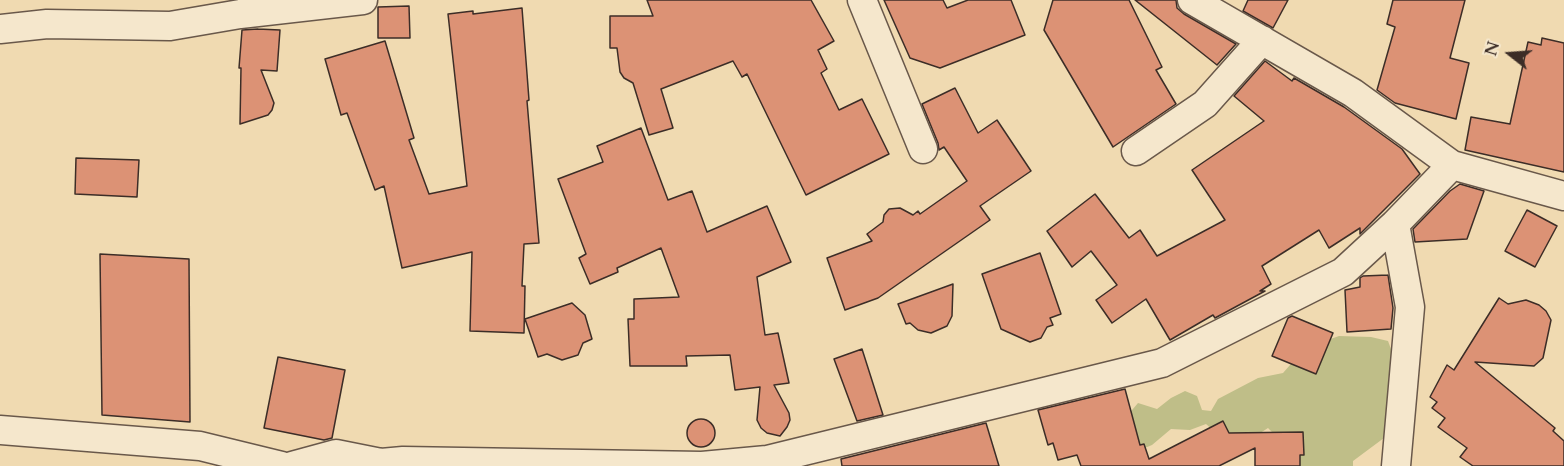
<!DOCTYPE html>
<html>
<head>
<meta charset="utf-8">
<style>
  body { margin:0 }
  #map { position:relative; width:1564px; height:466px; overflow:hidden; background:#f0dab1; font-family:Cardo,serif }
  canvas { display:block }
  .north { position:absolute; left:1480px; top:24px; width:60px; height:60px; -webkit-text-stroke:4px #f5e7cc; paint-order:stroke; rotate:287deg; font-size:16px; font-weight:700; line-height:24px; text-align:center; color:#3c2d27 }
  .north::after { content:''; display:block; margin:auto; width:21px; height:27px; background:#3c2d27; clip-path:polygon(50% 0,100% 100%,50% 72%,0 100%) }
</style>
</head>
<body>
<div id="map">
<canvas width="1564" height="466"></canvas>
<div class="north">N</div>
</div>
<script>
const ctx = document.querySelector('canvas').getContext('2d');
ctx.lineJoin = 'round';
function fillPath(path, color) { ctx.fillStyle = color; ctx.fill(path, 'evenodd'); }
const toPath = rows => new Path2D(rows.map(r => 'M' + r).join(''));
function trace(path, color, width, dash) { ctx.strokeStyle = color; ctx.lineWidth = width; ctx.lineCap = dash ? 'butt' : 'round'; ctx.setLineDash(dash || []); ctx.stroke(path); }
const green = toPath([
  [1339,336,1371,337,1388,341,1395,360,1388,435,1353,461,1353,466,1261,466,1280,440,1268,428,1251,439,1216,433,1206,424,1190,430,1171,429,1152,445,1140,450,1127,416,1138,403,1157,409,1171,398,1185,391,1197,396,1202,410,1211,411,1218,399,1258,378,1283,373,1297,357,1317,344]
]);
const building = toPath([
  [647,0,811,0,834,41,818,50,827,69,821,73,839,110,862,99,889,154,806,195,747,74,742,77,733,61,661,89,673,128,649,135,633,83,624,78,620,72,617,48,610,48,610,16,653,16,647,0],
  [884,0,943,0,947,8,968,0,1011,0,1025,35,940,68,910,58,884,0],
  [1053,0,1129,0,1162,67,1156,70,1176,104,1113,147,1044,30,1053,0],
  [1135,0,1176,0,1177,8,1184,14,1236,44,1217,65,1135,0],
  [1248,0,1288,0,1273,28,1243,11,1248,0],
  [1393,0,1465,0,1450,58,1469,63,1456,119,1395,103,1377,90,1395,27,1387,24,1393,0],
  [409,6,410,38,378,38,378,7,409,6],
  [522,8,529,100,527,101,539,243,524,244,522,286,525,286,524,333,470,331,472,252,402,268,384,186,375,190,347,113,341,115,325,59,385,41,414,138,409,140,429,194,467,186,448,14,473,11,473,14,522,8],
  [258,29,280,30,277,71,261,70,274,103,272,110,268,115,240,124,241,68,239,68,242,30,258,29],
  [1542,38,1564,43,1564,172,1465,150,1471,117,1510,124,1528,42,1541,45,1542,38],
  [1265,61,1292,81,1294,78,1344,107,1402,149,1420,174,1360,234,1360,228,1329,248,1319,230,1262,266,1271,284,1260,291,1265,291,1215,318,1213,315,1170,340,1146,299,1112,323,1096,300,1117,285,1091,251,1072,267,1047,231,1095,194,1129,238,1140,230,1157,256,1225,220,1192,170,1264,121,1234,96,1265,61],
  [955,88,978,133,997,120,1031,171,980,206,990,220,878,298,845,310,827,258,872,241,867,234,883,222,884,215,889,209,900,208,913,215,918,211,920,214,967,181,944,147,939,150,938,143,922,104,955,88],
  [641,128,668,200,692,191,707,232,767,206,791,262,757,277,765,335,778,333,789,383,774,385,789,413,790,420,787,427,780,436,767,433,761,428,757,420,760,387,735,390,730,355,686,356,687,366,630,366,628,319,634,319,634,299,679,297,661,248,617,268,618,272,590,284,579,258,586,254,558,179,603,162,597,146,641,128],
  [76,158,139,160,137,197,75,194,76,158],
  [1460,184,1484,191,1467,239,1415,242,1413,229,1450,191,1460,184],
  [1527,210,1557,226,1535,267,1505,251,1527,210],
  [1040,253,1061,314,1050,318,1053,325,1047,327,1041,338,1030,342,1001,329,982,274,1040,253],
  [100,254,189,259,190,422,102,415,100,254],
  [1388,275,1393,308,1391,329,1347,332,1345,290,1360,287,1360,278,1363,276,1388,275],
  [953,284,952,316,947,326,931,333,918,330,910,323,906,324,898,304,953,284],
  [1499,298,1508,304,1526,300,1539,305,1546,311,1551,320,1543,358,1534,366,1475,362,1555,428,1553,431,1564,441,1564,466,1473,466,1460,457,1467,448,1438,427,1445,418,1432,408,1437,402,1430,397,1447,365,1454,370,1499,298],
  [572,303,585,315,592,339,583,343,578,355,562,360,547,354,538,357,525,319,572,303],
  [1292,316,1333,333,1316,374,1272,356,1288,318,1292,316],
  [862,349,883,415,857,421,834,359,862,349],
  [278,357,345,370,332,438,324,440,264,428,278,357],
  [1125,389,1140,445,1144,444,1149,459,1223,421,1229,433,1303,432,1304,455,1300,455,1300,466,1255,466,1255,448,1219,466,1081,466,1077,455,1058,460,1053,443,1048,445,1038,410,1125,389],
  '687 433a14 14 0 1 1 28 0a14 14 0 1 1-28 0Z',
  [986,423,999,466,842,466,841,459,986,423]
]);
const street = toPath([
  [862,0,923,149],
  [1192,0,1353,93,1452,165,1564,196],
  [0,29,47,24,170,26,240,14,363,0],
  [1136,151,1205,104,1262,40],
  [1395,224,1410,307,1396,466],
  [0,430,200,446,282,466],
  [292,466,336,454,381,463,403,461,702,466,767,460,1162,363,1343,272,1395,224,1452,165]
]);
fillPath(green, '#bfbe88');
fillPath(building, '#dc9275');
trace(building, '#3c2d27', 1.5);
trace(street, '#69584a', 31);
trace(street, '#f5e7cc', 28);
</script>
</body>
</html>
